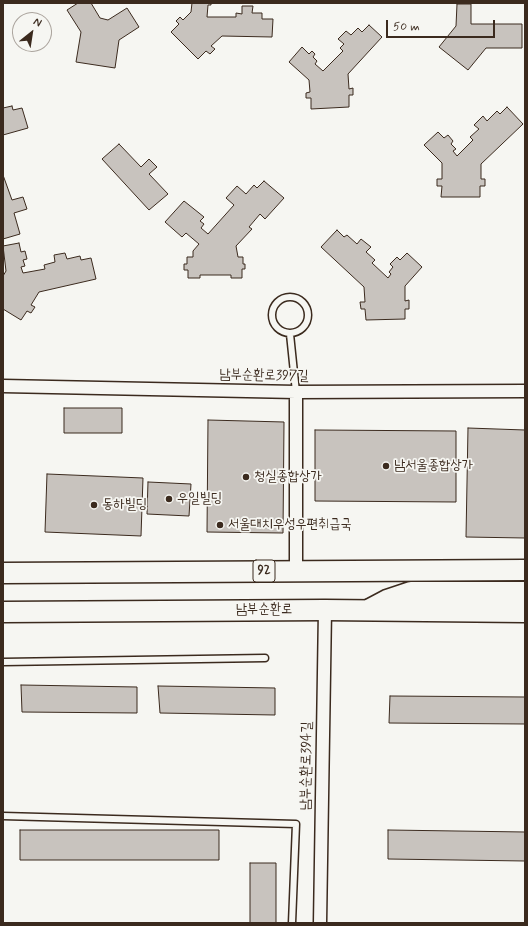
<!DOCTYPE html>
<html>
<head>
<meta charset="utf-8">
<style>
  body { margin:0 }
  #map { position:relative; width:528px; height:926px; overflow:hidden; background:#f6f6f2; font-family:Mynerve,sans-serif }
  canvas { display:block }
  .frame { position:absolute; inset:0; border:4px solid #3b2a1e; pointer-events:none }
  .north { position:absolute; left:12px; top:12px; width:40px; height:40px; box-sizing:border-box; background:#f6f6f2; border:1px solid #aba49d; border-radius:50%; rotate:30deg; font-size:11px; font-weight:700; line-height:16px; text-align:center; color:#3b2a1e }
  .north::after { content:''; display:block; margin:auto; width:14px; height:18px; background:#3b2a1e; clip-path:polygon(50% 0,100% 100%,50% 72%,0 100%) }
  .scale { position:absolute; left:386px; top:20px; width:109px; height:18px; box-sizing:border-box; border:2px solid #3b2a1e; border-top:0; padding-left:5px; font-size:12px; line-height:14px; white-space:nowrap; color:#3b2a1e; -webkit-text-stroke:3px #f6f6f2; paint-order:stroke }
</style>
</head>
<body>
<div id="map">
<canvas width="528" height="926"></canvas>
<div class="frame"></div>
<div class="north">N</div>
<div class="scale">50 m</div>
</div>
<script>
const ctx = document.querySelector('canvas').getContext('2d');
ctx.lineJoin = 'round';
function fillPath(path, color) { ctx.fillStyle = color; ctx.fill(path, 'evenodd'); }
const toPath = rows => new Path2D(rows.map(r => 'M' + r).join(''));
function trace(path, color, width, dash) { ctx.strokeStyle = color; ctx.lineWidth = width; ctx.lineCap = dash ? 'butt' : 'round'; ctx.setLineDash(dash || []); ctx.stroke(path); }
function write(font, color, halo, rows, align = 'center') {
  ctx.font = font + ' Mynerve,"Poor Story",sans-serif'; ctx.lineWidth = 3.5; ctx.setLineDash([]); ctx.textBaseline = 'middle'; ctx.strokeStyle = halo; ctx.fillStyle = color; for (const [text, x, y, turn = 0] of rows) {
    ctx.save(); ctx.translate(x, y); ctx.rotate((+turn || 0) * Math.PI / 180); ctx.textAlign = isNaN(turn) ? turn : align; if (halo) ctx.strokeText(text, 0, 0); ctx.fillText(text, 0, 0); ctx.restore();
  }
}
const building = toPath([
  [78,3,91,3,100,18,108,20,127,8,139,27,119,40,115,68,76,62,81,32,67,10,78,3],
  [192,3,211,3,211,5,208,5,207,17,236,17,236,13,242,14,242,6,253,6,252,13,262,13,262,19,273,19,272,37,222,36,211,46,215,49,210,54,206,51,198,59,171,32,179,24,176,21,180,17,183,20,191,12,192,3],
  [457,4,471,4,471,24,522,24,522,48,486,48,468,70,439,47,456,26,457,4],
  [369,25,382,37,348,74,349,89,353,88,353,95,349,95,349,107,311,109,311,98,306,98,306,93,310,92,309,80,289,62,302,47,309,54,312,51,315,54,313,57,317,61,315,64,323,71,343,51,340,48,344,44,338,39,346,31,351,35,358,28,362,32,369,25],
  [12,106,13,110,22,108,28,128,3,135,3,108,12,106],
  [507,107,523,124,481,164,481,179,485,179,485,186,480,186,480,197,441,197,442,186,437,186,437,179,442,179,442,163,424,145,438,132,444,138,448,135,453,141,451,144,456,149,453,151,457,156,473,140,470,137,479,129,474,125,483,116,487,121,497,111,500,114,507,107],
  [119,144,141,167,149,159,157,167,149,174,168,194,149,210,102,159,119,144],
  [3,175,12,200,23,197,27,209,14,213,20,234,3,239,3,175],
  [264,181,284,198,265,219,260,214,249,227,252,229,236,246,238,257,243,257,243,264,245,264,245,269,242,269,242,278,231,278,231,275,200,275,200,278,188,278,188,270,184,270,184,264,187,264,187,257,193,257,193,251,199,244,186,233,182,237,165,222,184,201,204,217,200,221,204,224,201,228,208,234,234,205,226,198,237,186,246,194,254,185,257,188,264,181],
  [337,230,344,237,347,235,357,244,361,239,371,247,366,252,375,260,372,263,388,278,391,274,389,272,393,267,390,264,397,257,400,260,407,253,422,267,405,286,405,301,409,300,409,309,405,309,405,319,366,320,365,309,361,309,360,302,365,302,364,287,321,247,337,230],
  [19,243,21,252,25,251,27,259,23,260,25,266,21,267,23,273,45,269,44,265,55,262,54,255,65,253,67,259,80,256,81,260,91,258,96,279,39,292,31,305,35,307,31,313,27,311,21,320,3,309,3,276,6,271,3,246,19,243],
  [64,408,122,408,122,433,64,433,64,408],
  [208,420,284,422,283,533,207,532,208,420],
  [468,428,525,430,525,538,466,537,468,428],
  [315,430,456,431,456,502,315,501,315,430],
  [47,474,143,478,141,536,45,532,47,474],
  [148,482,191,484,189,516,147,514,148,482],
  [21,685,137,687,137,713,22,712,21,685],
  [158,686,275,688,275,715,160,713,158,686],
  [390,696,525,697,525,724,389,723,390,696],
  [20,830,219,830,219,860,20,860,20,830],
  [388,830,525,832,525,861,388,859,388,830],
  [250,863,276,863,276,923,250,923,250,863]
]);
const service = toPath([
  '272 315a18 18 0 1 1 36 0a18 18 0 1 1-36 0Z',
  [290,334,296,392],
  [3,662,265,658],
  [3,816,296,824,292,923]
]);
const minor = toPath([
  [3,386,296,392,525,391],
  [296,392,296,571],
  [320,923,325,610]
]);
const primary = toPath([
  [3,573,525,570],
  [370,609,387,600,411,592,525,592],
  [3,612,325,610,525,612]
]);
const markers = [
  [386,466,4,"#3b2a1e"],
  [246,477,4,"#3b2a1e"],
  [169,499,4,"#3b2a1e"],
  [94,505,4,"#3b2a1e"],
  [220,525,4,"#3b2a1e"]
];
const shields = [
  [264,571,22]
];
const shieldNames = [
  ["92",264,571]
];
const streetNames = [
  ["남부순환로397길",264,376,1],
  ["남부순환로",264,610],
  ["남부순환로394길",307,766,-89]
];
const poiNames = [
  ["남서울종합상가",394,466],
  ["청실종합상가",254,477],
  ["우일빌딩",177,499],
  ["동하빌딩",102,505],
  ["서울대치우성우편취급국",228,525]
];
fillPath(building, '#c8c3be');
trace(building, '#3b2a1e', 1);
trace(service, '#3b2a1e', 9);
trace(minor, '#3b2a1e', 15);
trace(primary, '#3b2a1e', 23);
trace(service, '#f6f6f2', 6);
trace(minor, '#f6f6f2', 12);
trace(primary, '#f6f6f2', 20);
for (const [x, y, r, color] of markers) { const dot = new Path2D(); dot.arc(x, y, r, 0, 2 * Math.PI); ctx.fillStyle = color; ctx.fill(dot); trace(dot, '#f6f6f2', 1.5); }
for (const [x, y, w] of shields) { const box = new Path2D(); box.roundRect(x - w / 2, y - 11, w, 22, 3); ctx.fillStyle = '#f6f6f2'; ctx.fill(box); trace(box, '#3b2a1e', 1); }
write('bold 13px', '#3b2a1e', null, shieldNames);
write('14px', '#3b2a1e', '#f6f6f2', streetNames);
write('14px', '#3b2a1e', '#f6f6f2', poiNames, 'left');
</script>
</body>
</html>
